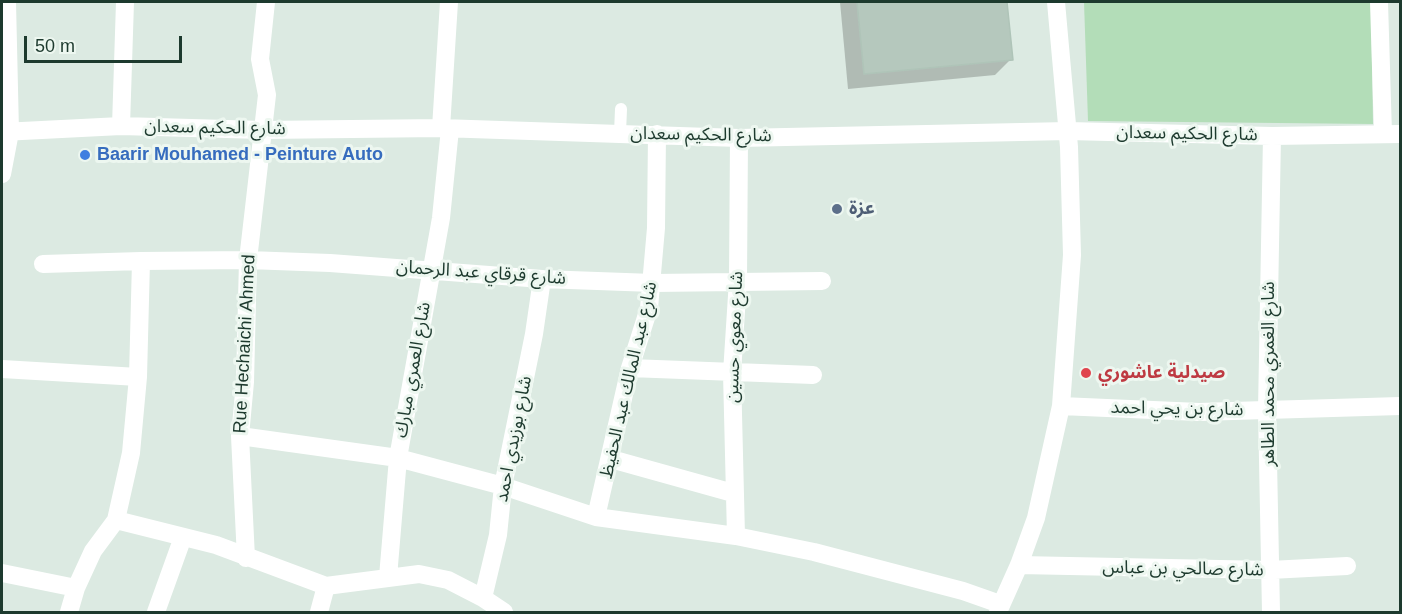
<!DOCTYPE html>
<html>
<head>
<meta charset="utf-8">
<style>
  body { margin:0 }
  #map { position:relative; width:1402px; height:614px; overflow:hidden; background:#dceae2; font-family:Helvetica,sans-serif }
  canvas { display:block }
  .frame { position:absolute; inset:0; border:3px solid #1d3a2e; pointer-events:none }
  .scale { position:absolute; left:24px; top:36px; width:158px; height:27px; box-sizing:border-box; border:3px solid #1d3a2e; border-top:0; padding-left:8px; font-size:18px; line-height:21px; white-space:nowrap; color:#1d3a2e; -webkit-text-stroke:4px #edf7f0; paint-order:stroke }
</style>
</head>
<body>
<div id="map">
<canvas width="1402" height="614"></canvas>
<div class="frame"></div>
<div class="scale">50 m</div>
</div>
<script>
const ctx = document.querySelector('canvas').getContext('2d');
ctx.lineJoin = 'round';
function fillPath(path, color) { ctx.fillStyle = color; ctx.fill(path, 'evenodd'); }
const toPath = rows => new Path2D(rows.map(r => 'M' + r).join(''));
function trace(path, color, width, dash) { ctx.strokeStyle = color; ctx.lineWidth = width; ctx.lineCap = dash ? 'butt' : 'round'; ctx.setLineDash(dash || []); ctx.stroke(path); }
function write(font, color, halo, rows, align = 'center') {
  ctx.font = font + ' Helvetica,"Noto Sans Arabic",sans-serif'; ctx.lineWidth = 6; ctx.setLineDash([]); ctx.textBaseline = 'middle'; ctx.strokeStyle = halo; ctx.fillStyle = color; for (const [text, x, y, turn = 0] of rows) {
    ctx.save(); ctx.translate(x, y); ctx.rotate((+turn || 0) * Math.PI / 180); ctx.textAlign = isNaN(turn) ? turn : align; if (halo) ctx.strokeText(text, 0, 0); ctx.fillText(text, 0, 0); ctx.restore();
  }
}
const green = toPath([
  [1084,2,1371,2,1373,124,1088,121]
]);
const shadow = toPath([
  [840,2,1005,2,1011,59,995,75,848,89]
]);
const building = toPath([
  [857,2,1007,2,1013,60,864,74,857,2]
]);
const lane = toPath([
  [620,133,621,109]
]);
const street = toPath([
  [1379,2,1383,134],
  [121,126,125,2],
  [441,128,449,2],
  [2,132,121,126,262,130,441,128,739,138,1068,131,1272,136,1400,134],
  [2,174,10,132,7,2],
  [43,264,141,261],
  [630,368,813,375],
  [2,369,138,377],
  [1061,406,1199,412,1400,406],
  [240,436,398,458,503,486,596,517,736,536,814,552,963,591,1000,604],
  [611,459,733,493],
  [596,517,630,368,649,308,656,228,657,134],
  [116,520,216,545,326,586,419,574,448,580,483,598,504,612],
  [736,536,732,373,738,280,739,138],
  [246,558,240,436,245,382,248,260,267,95,260,59,266,2],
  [1019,565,1270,570,1347,566],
  [2,573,76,588],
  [388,577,398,458,441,218,450,129],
  [483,598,498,535,503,486,534,334,542,279],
  [69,612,76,588,93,551,116,520,131,453,138,377,141,261,248,260,330,263,542,279,653,283,822,281],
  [156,612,183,537],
  [319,612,326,586],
  [998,612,1019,565,1036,518,1061,406,1072,255,1069,147,1056,2],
  [1271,612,1267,410,1272,136]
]);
const markers = [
  [85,155,6,"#3f7fe0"],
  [837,209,6,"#5c6f8a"],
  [1086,373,6,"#e0444e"]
];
const streetNames = [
  ["شارع الحكيم سعدان",215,128,1],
  ["شارع الحكيم سعدان",1187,134,1],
  ["شارع الحكيم سعدان",701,135,1],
  ["شارع قرقاي عبد الرحمان",481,273,4],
  ["شارع معوي حسين",735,337,-88],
  ["Rue Hechaichi Ahmed",245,344,-87],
  ["شارع العمري مبارك",413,370,-80],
  ["شارع الغمري محمد الطاهر",1269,374,-90],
  ["شارع عبد المالك عبد الحفيظ",629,380,-77],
  ["شارع بن يحي احمد",1177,409,1],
  ["شارع بوزيدي احمد",514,439,-79],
  ["شارع صالحي بن عباس",1183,569,1]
];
const shopNames = [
  ["Baarir Mouhamed - Peinture Auto",97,155]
];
const serviceNames = [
  ["عزة",849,209]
];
const healthNames = [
  ["صيدلية عاشوري",1098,373]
];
fillPath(green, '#b3ddb8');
fillPath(shadow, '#0003');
fillPath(building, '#b5c8bd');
trace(building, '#afc4b8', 1.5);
trace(lane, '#fff', 12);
trace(street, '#fff', 18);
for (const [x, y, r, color] of markers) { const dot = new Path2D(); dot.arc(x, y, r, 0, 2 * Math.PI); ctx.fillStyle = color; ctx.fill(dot); trace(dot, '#edf7f0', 2); }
write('18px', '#1d3a2e', '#edf7f0', streetNames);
write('bold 18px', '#366cbe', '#edf7f0', shopNames, 'left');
write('bold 18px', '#4e5e75', '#edf7f0', serviceNames, 'left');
write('bold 18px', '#be3a42', '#edf7f0', healthNames, 'left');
</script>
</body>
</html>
